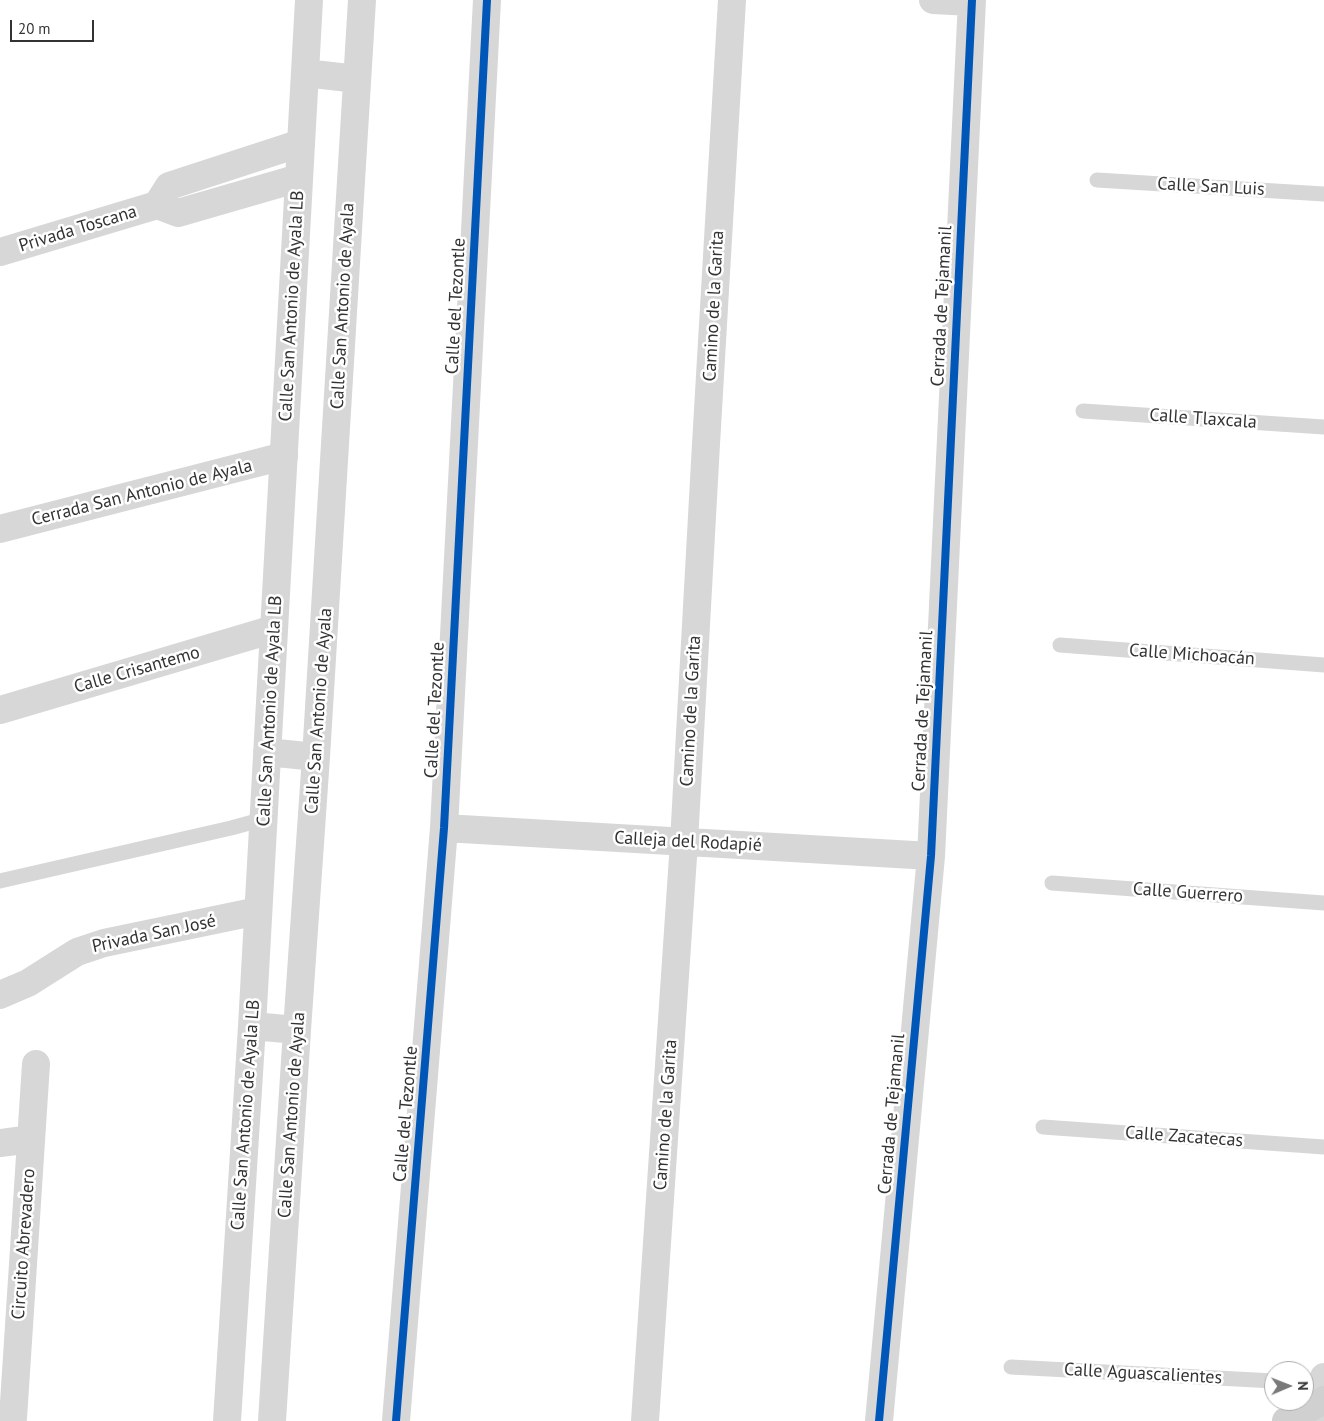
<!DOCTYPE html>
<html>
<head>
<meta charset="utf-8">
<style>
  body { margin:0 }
  #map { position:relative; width:1324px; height:1421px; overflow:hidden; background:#fff; font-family:"PT Sans",sans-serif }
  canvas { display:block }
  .north { position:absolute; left:1264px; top:1361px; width:50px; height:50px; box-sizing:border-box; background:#fff; border:1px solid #adadad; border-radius:50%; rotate:89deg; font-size:14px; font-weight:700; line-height:20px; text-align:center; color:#333 }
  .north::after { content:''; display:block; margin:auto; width:18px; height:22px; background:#7a7a7a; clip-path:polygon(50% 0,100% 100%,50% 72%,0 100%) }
  .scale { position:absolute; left:10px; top:20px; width:84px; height:22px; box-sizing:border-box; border:2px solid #333; border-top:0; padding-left:6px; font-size:15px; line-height:18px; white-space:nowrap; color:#333; -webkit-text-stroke:4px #fff; paint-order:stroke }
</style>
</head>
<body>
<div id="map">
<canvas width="1324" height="1421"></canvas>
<div class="north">N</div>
<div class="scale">20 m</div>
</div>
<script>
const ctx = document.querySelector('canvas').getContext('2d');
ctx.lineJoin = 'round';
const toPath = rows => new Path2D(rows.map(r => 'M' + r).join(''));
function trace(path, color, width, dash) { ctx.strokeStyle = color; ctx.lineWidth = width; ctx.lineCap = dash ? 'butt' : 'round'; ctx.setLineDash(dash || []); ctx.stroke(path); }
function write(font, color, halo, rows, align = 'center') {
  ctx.font = font + ' "PT Sans",sans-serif'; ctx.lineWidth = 5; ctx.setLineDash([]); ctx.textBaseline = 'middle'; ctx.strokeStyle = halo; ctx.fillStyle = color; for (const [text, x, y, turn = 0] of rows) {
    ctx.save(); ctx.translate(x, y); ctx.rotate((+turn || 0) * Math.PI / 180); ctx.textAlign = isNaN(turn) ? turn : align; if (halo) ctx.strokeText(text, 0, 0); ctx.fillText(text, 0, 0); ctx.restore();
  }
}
const service = toPath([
  [1097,180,1324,194],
  [1083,411,1324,427],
  [1060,645,1324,665],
  [0,881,231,828,264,819],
  [1052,883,1324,903],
  [1043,1127,1324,1147],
  [1011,1367,1274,1381],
  [1304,1383,1323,1384]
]);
const minor = toPath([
  [933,0,971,2],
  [157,205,169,186,301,143],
  [0,252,157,205,178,213,299,178],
  [0,529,284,456],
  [0,710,274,629],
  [444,828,931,856],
  [0,995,28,983,77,952,104,943,258,911],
  [0,1143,31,1139],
  [13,1418,36,1064],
  [396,1421,444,828,487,0],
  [645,1421,684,842,706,444,732,0],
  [879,1421,931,856,972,0],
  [1320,1421,1324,1377]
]);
const tertiary = toPath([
  [305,73,357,79],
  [267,752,316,757],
  [252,1026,297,1030],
  [227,1421,252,1026,309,0],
  [272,1421,297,1030,316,757,362,0]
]);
const secondary = toPath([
  [1286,1421,1324,1400]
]);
const cycleway = toPath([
  [396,1421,444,828,487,0],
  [879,1421,931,856,972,0]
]);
const streetNames = [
  ["Calle San Luis",1211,187,3],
  ["Privada Toscana",78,229,-17],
  ["Calle San Antonio de Ayala LB",292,306,-87],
  ["Calle San Antonio de Ayala",343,306,-87],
  ["Calle del Tezontle",456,306,-87],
  ["Camino de la Garita",714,306,-87],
  ["Cerrada de Tejamanil",942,306,-87],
  ["Calle Tlaxcala",1203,419,4],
  ["Cerrada San Antonio de Ayala",142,493,-14],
  ["Calle Michoacán",1192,655,4],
  ["Calle Crisantemo",137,670,-16],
  ["Calle del Tezontle",435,710,-87],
  ["Calle San Antonio de Ayala LB",270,711,-87],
  ["Calle San Antonio de Ayala",319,711,-86],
  ["Camino de la Garita",691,711,-87],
  ["Cerrada de Tejamanil",923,711,-87],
  ["Calleja del Rodapié",688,842,3],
  ["Calle Guerrero",1188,893,4],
  ["Privada San José",154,934,-12],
  ["Calle del Tezontle",406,1114,-85],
  ["Cerrada de Tejamanil",892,1114,-85],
  ["Calle San Antonio de Ayala LB",246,1115,-86],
  ["Calle San Antonio de Ayala",292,1115,-86],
  ["Camino de la Garita",666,1115,-86],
  ["Calle Zacatecas",1184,1137,4],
  ["Circuito Abrevadero",24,1244,-86],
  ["Calle Aguascalientes",1143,1374,3]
];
trace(service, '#d7d7d7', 15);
trace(minor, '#d7d7d7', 28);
trace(tertiary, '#d7d7d7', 28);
trace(secondary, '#d0d0d0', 28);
trace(cycleway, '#0057b8', 8);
write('18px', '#333', '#fff', streetNames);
</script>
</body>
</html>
